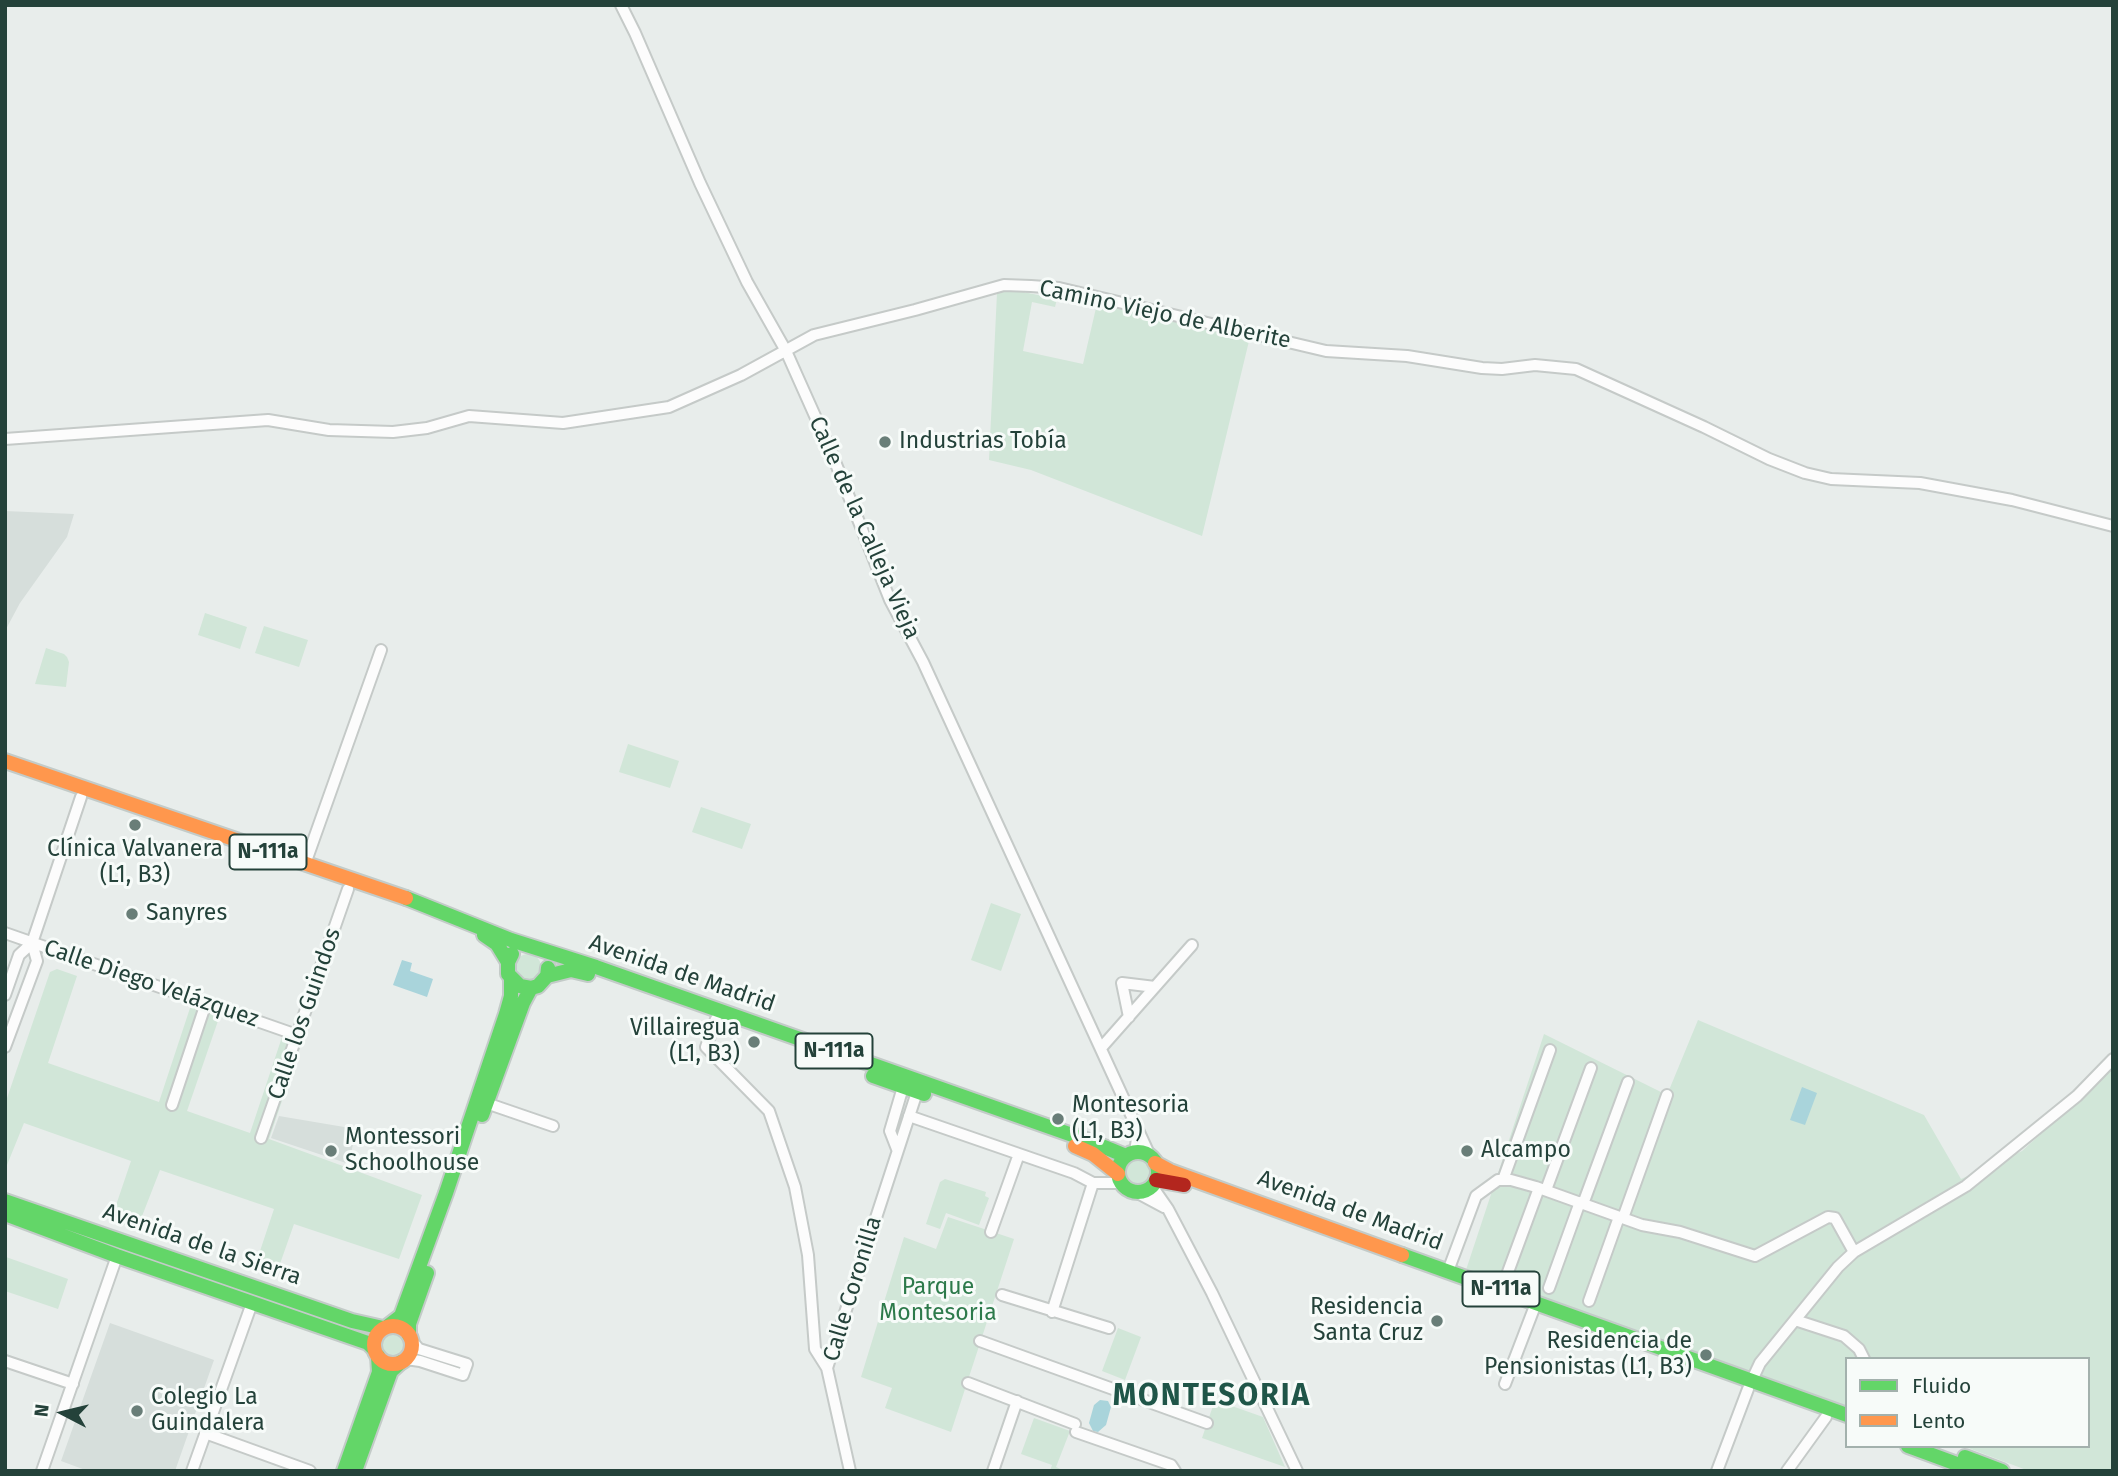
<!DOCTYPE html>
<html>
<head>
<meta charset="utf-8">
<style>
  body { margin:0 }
  #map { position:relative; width:2118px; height:1476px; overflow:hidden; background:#e8edeb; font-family:"Fira Sans",sans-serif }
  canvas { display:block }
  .frame { position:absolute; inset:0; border:7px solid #24423a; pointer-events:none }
  .legend { position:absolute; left:1845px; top:1357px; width:245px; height:91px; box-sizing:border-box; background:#f7fbf9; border:2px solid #a3b1ad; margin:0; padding:9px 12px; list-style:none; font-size:21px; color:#24423a }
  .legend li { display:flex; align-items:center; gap:14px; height:35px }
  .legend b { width:35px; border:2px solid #a3b1ad }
  .north { position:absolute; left:28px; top:1378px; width:70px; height:70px; -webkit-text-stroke:5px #f7fbf9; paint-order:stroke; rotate:277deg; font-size:19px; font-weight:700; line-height:28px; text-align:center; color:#24423a }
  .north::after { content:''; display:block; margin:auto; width:24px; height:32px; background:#24423a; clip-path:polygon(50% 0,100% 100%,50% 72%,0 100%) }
</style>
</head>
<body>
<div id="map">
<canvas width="2118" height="1476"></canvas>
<div class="frame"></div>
<ul class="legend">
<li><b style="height:9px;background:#63d668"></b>Fluido</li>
<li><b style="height:9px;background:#ff974d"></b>Lento</li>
</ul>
<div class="north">N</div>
</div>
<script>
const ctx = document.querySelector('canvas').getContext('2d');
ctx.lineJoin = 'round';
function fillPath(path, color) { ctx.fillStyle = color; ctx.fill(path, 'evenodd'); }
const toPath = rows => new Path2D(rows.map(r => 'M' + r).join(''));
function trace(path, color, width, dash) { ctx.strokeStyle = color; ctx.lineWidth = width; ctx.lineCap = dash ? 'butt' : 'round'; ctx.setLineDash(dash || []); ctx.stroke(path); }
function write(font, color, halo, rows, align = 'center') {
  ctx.font = font + ' "Fira Sans",sans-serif'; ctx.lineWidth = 6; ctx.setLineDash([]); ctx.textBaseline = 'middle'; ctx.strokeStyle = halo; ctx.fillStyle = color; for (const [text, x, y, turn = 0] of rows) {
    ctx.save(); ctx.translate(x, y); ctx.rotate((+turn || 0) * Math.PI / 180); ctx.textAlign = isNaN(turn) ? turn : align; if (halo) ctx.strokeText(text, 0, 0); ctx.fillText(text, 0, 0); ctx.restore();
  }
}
const built = toPath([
  [5,511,74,514,67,537,20,603,5,631],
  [279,1116,356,1129,349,1164,271,1138],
  [110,1323,214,1360,175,1471,88,1471,61,1461]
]);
const green = toPath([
  [1014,290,1057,299,1055,307,1032,302,1023,351,1083,364,1096,308,1103,309,1105,304,1227,331,1232,337,1249,341,1202,536,1031,470,989,460,997,293],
  [205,613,247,627,240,649,198,635],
  [264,626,308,640,299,667,255,653],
  [46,648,64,654,67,657,69,662,66,687,35,684],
  [628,744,679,761,670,788,619,772],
  [701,807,751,824,742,849,692,832],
  [991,903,1021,914,1001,971,971,960],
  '515 967a13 13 0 1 1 26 0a13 13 0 1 1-26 0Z',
  [57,969,77,976,48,1063,159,1102,191,1005,220,1015,187,1111,250,1133,282,1037,301,1045,269,1139,422,1195,399,1259,294,1224,275,1278,254,1269,274,1209,160,1170,137,1229,111,1220,131,1161,24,1123,5,1170,5,1104,50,972],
  [1698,1020,1924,1115,1961,1179,2022,1151,2113,1068,2113,1471,2029,1471,1963,1446,2088,1446,2088,1359,1847,1359,1847,1406,1464,1276,1544,1034,1667,1095],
  '1124 1172a13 13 0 1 1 26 0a13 13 0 1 1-26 0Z',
  [945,1179,986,1192,985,1196,989,1198,979,1225,946,1213,940,1229,926,1224,940,1182],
  [948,1217,1014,1239,951,1432,885,1408,892,1388,861,1377,904,1237,936,1249],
  [6,1257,68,1279,58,1309,5,1291],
  [1118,1328,1141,1337,1125,1380,1102,1371],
  '377 1345a17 17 0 1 1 34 0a17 17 0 1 1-34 0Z',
  [1215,1400,1263,1417,1285,1467,1202,1438],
  [1034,1418,1070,1431,1056,1467,1065,1471,1050,1471,1052,1465,1021,1454]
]);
const water = toPath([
  [402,960,412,963,410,971,433,979,427,997,393,985],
  [1802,1087,1817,1093,1805,1125,1790,1120],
  [1100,1400,1108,1401,1111,1407,1106,1425,1098,1432,1093,1431,1089,1423,1094,1405]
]);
const street = toPath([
  [621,5,635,33,700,183,747,282,786,351,832,454,890,600,923,662,1150,1156],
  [5,439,268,420,329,430,393,432,427,428,469,416,563,423,669,407,741,375,814,335,915,310,1004,285,1031,286,1059,288,1326,351,1407,356,1482,368,1502,369,1535,365,1576,369,1704,427,1769,459,1805,473,1831,479,1920,483,2012,500,2113,526],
  [305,864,381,650],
  [5,933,297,1035],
  [5,995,19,955,32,943,81,797],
  [1129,1017,1122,983,1155,987],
  [716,1019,706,1047,769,1111,795,1187,808,1255,815,1349,827,1368],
  [5,1047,37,961,32,943],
  [1101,1048,1192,945],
  [486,1103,553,1126],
  [172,1105,206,1003],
  [909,1116,1074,1173,1093,1183,1052,1312],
  [261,1138,348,889],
  [897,1149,890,1131,903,1087],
  [1135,1152,1138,1132],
  [1503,1180,1550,1050],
  [1093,1183,1121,1183],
  [1152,1186,1168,1209,1212,1293,1297,1471],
  [1546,1190,1591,1068],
  [1136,1192,1164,1207],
  [1583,1204,1628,1082],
  [1623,1218,1667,1095],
  [991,1232,1019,1154],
  [1448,1271,1476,1196,1498,1180,1511,1180,1536,1187,1642,1225,1680,1232,1755,1256,1828,1217,1835,1218,1854,1252],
  [1508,1272,1539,1188],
  [1549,1288,1580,1202],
  [1002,1295,1109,1328],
  [1589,1301,1619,1217],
  [1795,1320,1844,1336,1859,1349,1864,1359],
  [980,1341,1207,1423],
  [406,1359,420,1361,463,1375,467,1364,419,1349,412,1341],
  [5,1361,73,1384],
  [1752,1380,1760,1363,1838,1267,1854,1252,1966,1186,2077,1096,2113,1059],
  [968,1383,1075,1424],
  [1505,1384,1533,1311],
  [1076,1432,1171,1465,1175,1471],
  [205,1433,310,1471],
  [42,1471,117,1256],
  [192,1471,252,1303],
  [850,1471,827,1368,917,1092],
  [993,1471,1017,1401],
  [1717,1471,1748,1389],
  [1787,1471,1826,1417]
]);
const fast = toPath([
  [406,898,511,940,596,967,1092,1142,1126,1156],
  [484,935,497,944,508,962],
  [512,954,508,962,508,974,520,986,531,988,538,986,547,976,548,968],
  [547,976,571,970,588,974],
  [873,1076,924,1094],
  [482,1115,523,1003,531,988],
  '1118 1172a20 20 0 1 1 40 0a20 20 0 1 1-40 0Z',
  [5,1201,352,1321,383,1328],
  [5,1214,117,1256,368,1343,374,1349],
  [1402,1255,1847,1415],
  [388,1326,401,1316,446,1193,506,1014,511,996,511,979],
  [409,1335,409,1324,427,1273],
  [1908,1446,1976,1471],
  [1965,1457,2002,1471],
  [344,1471,379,1372,378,1356],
  [355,1471,391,1371,401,1362]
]);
const slow = toPath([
  [5,761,406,898],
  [1075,1146,1093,1154,1118,1174],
  [1155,1163,1170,1171,1402,1255],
  '374 1345a19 19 0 1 1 38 0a19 19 0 1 1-38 0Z'
]);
const jam = toPath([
  [1156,1180,1184,1185]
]);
const markers = [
  [885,442,7,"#697e78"],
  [135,825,7,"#697e78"],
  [132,914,7,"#697e78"],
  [754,1042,7,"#697e78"],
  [1058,1119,7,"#697e78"],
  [331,1151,7,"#697e78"],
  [1467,1151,7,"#697e78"],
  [1437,1321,7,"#697e78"],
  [1706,1355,7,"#697e78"],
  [137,1411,7,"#697e78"]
];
const shields = [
  [268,852,77],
  [834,1051,77],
  [1501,1289,77]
];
const shieldNames = [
  ["N-111a",268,852],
  ["N-111a",834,1051],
  ["N-111a",1501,1289]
];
const streetNames = [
  ["Camino Viejo de Alberite",1165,315,12],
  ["Calle de la Calleja Vieja",864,528,66],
  ["Avenida de Madrid",682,974,19],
  ["Calle Diego Velázquez",151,984,19],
  ["Calle los Guindos",305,1014,-71],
  ["Avenida de Madrid",1350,1211,20],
  ["Avenida de la Sierra",202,1245,19],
  ["Calle Coronilla",853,1289,-73]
];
const poiNames = [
  ["Industrias Tobía",899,442],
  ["Clínica Valvanera",135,850,"center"],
  ["(L1, B3)",135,876,"center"],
  ["Sanyres",146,914],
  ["Villairegua",740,1029,"right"],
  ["(L1, B3)",740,1055,"right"],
  ["Montesoria",1072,1106],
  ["(L1, B3)",1072,1132],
  ["Montessori",345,1138],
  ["Schoolhouse",345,1164],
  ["Alcampo",1481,1151],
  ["Residencia",1423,1308,"right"],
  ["Santa Cruz",1423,1334,"right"],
  ["Residencia de",1692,1342,"right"],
  ["Pensionistas (L1, B3)",1692,1368,"right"],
  ["Colegio La",151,1398],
  ["Guindalera",151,1424]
];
const parkNames = [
  ["Parque",938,1288],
  ["Montesoria",938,1314]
];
const districtNames = [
  ["MONTESORIA",1212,1397]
];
fillPath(built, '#d6dedb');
fillPath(green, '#d1e6d8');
fillPath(water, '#a9d4db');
trace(street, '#c5cac8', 14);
trace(fast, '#c3cbc8', 18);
trace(slow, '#c3cbc8', 18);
trace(jam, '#c3cbc8', 18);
trace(street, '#fcfcfc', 10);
trace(fast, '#63d668', 14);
trace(slow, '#ff974d', 14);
trace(jam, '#b3261e', 14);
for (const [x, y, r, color] of markers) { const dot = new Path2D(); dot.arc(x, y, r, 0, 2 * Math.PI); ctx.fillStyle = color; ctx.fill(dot); trace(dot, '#f7fbf9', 2.5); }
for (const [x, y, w] of shields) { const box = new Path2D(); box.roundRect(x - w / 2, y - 17.5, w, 35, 5); ctx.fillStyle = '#f7fbf9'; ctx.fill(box); trace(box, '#24423a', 2); }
write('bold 21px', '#24423a', null, shieldNames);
write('23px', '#24423a', '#f7fbf9', streetNames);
write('23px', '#24423a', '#f7fbf9', poiNames, 'left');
write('23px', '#2d7a4b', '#f7fbf9', parkNames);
ctx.letterSpacing = '2px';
write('bold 30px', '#1f5548', '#f7fbf9', districtNames);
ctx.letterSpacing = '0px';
</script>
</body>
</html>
